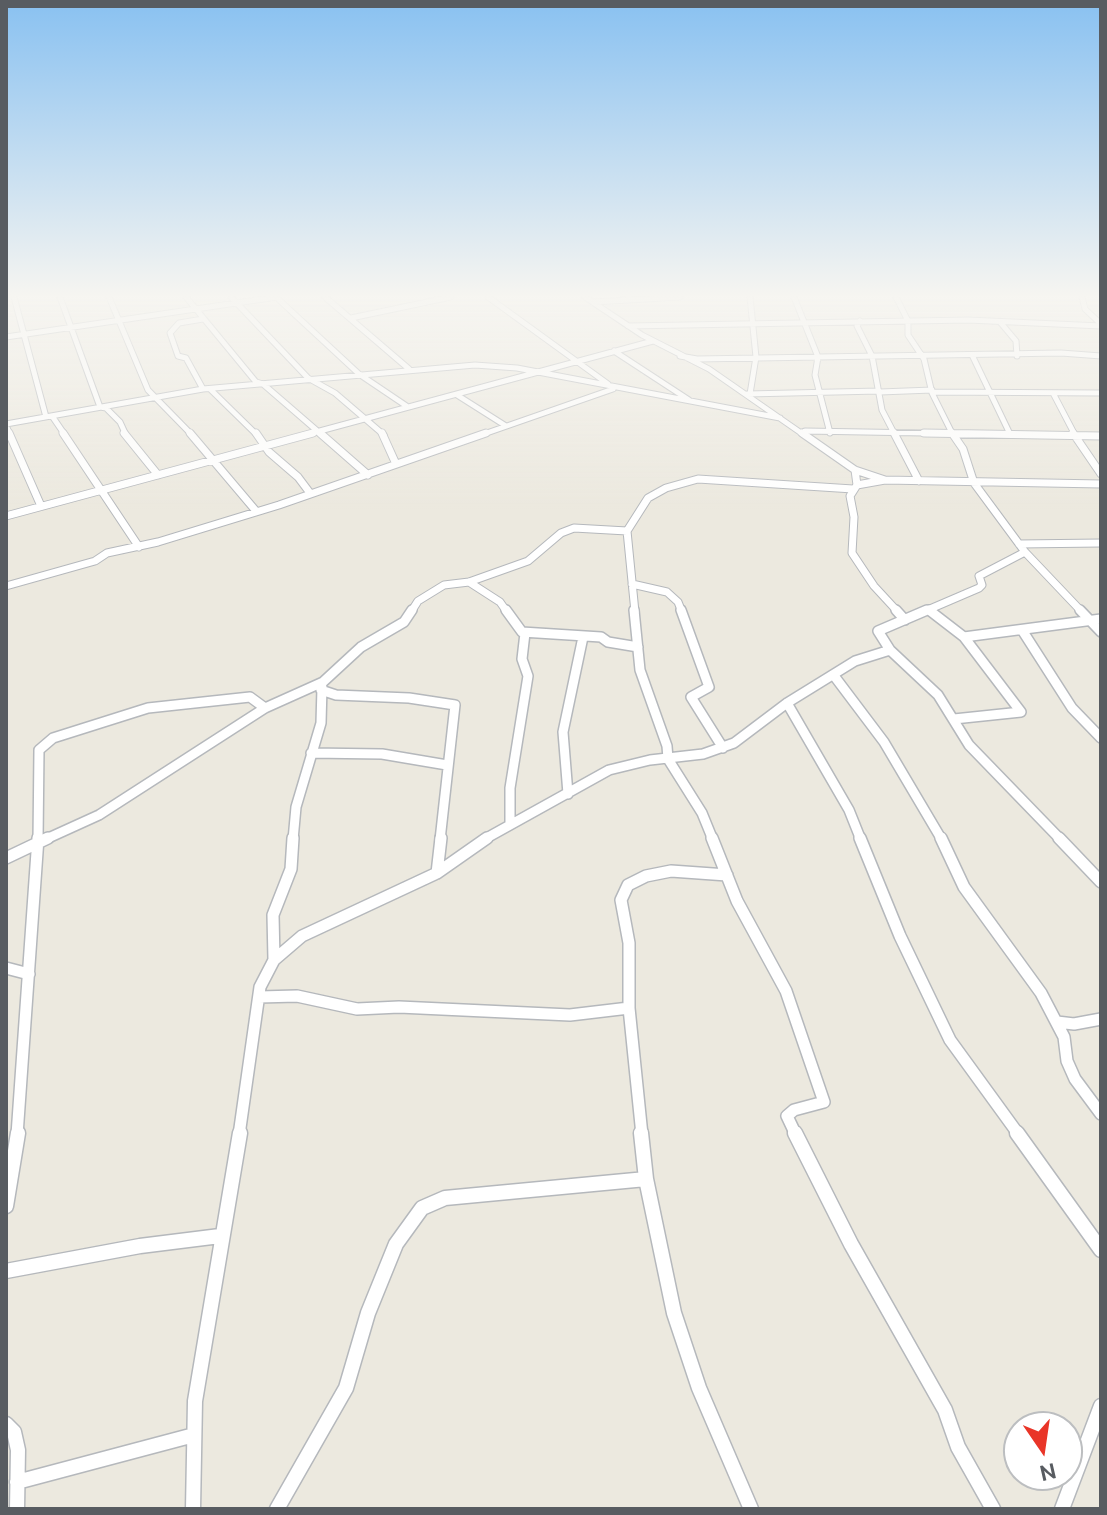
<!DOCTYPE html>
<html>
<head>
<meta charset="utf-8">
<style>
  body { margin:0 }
  #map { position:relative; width:1107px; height:1515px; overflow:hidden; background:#ece9df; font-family:Ubuntu,sans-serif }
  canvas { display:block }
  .frame { position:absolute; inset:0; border:8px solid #585c61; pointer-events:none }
  .north { position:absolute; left:1003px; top:1411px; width:80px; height:80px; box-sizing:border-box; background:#fff; border:2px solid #bcbec0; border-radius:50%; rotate:167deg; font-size:22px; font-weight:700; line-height:32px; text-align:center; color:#585c61 }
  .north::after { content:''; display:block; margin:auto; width:28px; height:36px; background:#e93528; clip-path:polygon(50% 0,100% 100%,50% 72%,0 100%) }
</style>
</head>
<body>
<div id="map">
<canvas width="1107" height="1515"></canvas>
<div class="frame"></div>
<div class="north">N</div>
</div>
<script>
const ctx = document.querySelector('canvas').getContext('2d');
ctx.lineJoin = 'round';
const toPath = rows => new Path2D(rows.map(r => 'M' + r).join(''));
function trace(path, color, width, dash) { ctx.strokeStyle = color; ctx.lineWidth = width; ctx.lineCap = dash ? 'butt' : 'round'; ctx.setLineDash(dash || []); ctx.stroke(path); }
const streetFar4 = toPath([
  [14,297,46,417],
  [60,297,100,407,106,408,120,422,126,435],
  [109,297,148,390,192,435],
  [186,297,256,382,263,384,322,435],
  [231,297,308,378,335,393,384,435],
  [276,297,359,374,408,407],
  [325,297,409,369],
  [488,297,608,384],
  [585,297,642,335,709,369,804,435],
  [750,297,756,357,750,394],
  [794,297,818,357,815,375,830,433],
  [896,297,908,321,908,335,924,359,932,393,953,435],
  [1082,297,1085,309,1101,324],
  [594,302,680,297],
  [351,318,451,297],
  [203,319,179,323,170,333,178,356,186,358,203,389],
  [860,321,857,326,872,356,882,410,895,435],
  [1000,322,1016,341,1017,356],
  [628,326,968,320,1101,326],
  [6,337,277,297],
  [614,351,689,400],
  [972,355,1010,434],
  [680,356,697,359,1061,353,1101,356],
  [210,389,257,435],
  [880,392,932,390],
  [932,392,1101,393],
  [1053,393,1075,435],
  [747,394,879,391],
  [457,395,506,426],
  [52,416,65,435],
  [6,424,203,389,475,365,517,368,780,418],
  [6,425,10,435],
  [805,431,1043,435],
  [305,435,653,341],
  [481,435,613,389]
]);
const streetFar3 = toPath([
  [9,433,41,506],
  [63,433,139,547],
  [124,433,158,475],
  [190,433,256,511],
  [256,433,269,452,298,477,310,493],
  [320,433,368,475],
  [382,433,396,464],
  [802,433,855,470,885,480],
  [894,433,919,481],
  [924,433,1101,436],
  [952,433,963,449,974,483,1025,552,1082,612],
  [1073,433,1101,474],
  [855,470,857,485,850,496,854,517,852,553,874,586,898,612],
  [857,485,885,480,1101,484],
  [6,516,313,433],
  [1019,544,1101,543],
  [469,582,500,602,507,612],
  [632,584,667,592,678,602,682,612],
  [6,586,95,561,107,553,158,542,279,505,486,433],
  [929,610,932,612],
  [411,612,418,601,444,585,469,582,528,561,561,533,574,528,627,531],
  [635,612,627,531,648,498,666,488,698,479,853,489],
  [923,612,979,588,982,585,979,576,1025,552]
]);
const streetFar2 = toPath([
  [506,610,522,632,601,637,608,642,638,647],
  [634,610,640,670,667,746,668,759,702,813,713,840],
  [681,610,709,687,691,697,723,748],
  [896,610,905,620],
  [927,610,878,631,890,650,938,695,969,745,1061,840],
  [929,610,964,637,1021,712,954,719],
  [1080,610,1101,632],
  [1022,630,1072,708,1101,738],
  [964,637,1101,619],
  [835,677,884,742,942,840],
  [321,690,336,695,409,698,455,705,440,840],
  [787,703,849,810,861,840],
  [311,753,382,754,447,765],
  [568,794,563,732,583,637],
  [510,825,510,788,528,676,522,659,525,633],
  [38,840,39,750,53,738,148,708,250,697,265,708],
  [44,840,99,815,265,708,323,682,361,647,404,622,412,610],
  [293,840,296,807,321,723,322,687],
  [483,840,609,770,650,760,703,754,734,743,787,703,855,661,890,650]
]);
const streetFar1 = toPath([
  [712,838,737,901,786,991,824,1102,794,1110,787,1116,796,1135],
  [860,838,900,936,950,1040,1019,1135],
  [941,838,964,887,1041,993,1064,1037,1067,1061,1075,1079,1101,1114],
  [1059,838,1101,882],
  [6,858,48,838],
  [437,873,441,838],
  [274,960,273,915,291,869,293,838],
  [6,968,29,974],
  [259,997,297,996,357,1009,399,1007,570,1015,629,1008],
  [1057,1022,1074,1024,1101,1019],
  [17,1135,38,838],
  [239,1135,260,987,274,960,302,936,437,873,487,838],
  [642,1135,629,1008,629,943,621,900,628,885,646,876,671,871,727,875]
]);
const street = toPath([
  [641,1133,646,1179,674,1313,699,1388,751,1509],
  [795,1133,851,1244,945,1410,958,1447,993,1509],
  [1017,1133,1101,1250],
  [6,1206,18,1133],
  [6,1271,140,1246,220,1236],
  [6,1424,14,1432,18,1450,17,1509],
  [17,1482,194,1435],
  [193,1509,195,1401,240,1133],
  [277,1509,346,1388,368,1313,396,1244,422,1208,445,1198,646,1179],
  [1062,1509,1101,1406]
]);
trace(streetFar4, '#b5b8bc', 7);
trace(streetFar3, '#b5b8bc', 9);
trace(streetFar2, '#b5b8bc', 12);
trace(streetFar1, '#b5b8bc', 14);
trace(street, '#b5b8bc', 17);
trace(streetFar4, '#fff', 5);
trace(streetFar3, '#fff', 7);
trace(streetFar2, '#fff', 9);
trace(streetFar1, '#fff', 11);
trace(street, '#fff', 14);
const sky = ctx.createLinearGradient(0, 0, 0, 509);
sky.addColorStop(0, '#89c1f1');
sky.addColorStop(0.58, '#f6f5f1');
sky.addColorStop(1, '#f6f5f100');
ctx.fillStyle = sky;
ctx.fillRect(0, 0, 1107, 509);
</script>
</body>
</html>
